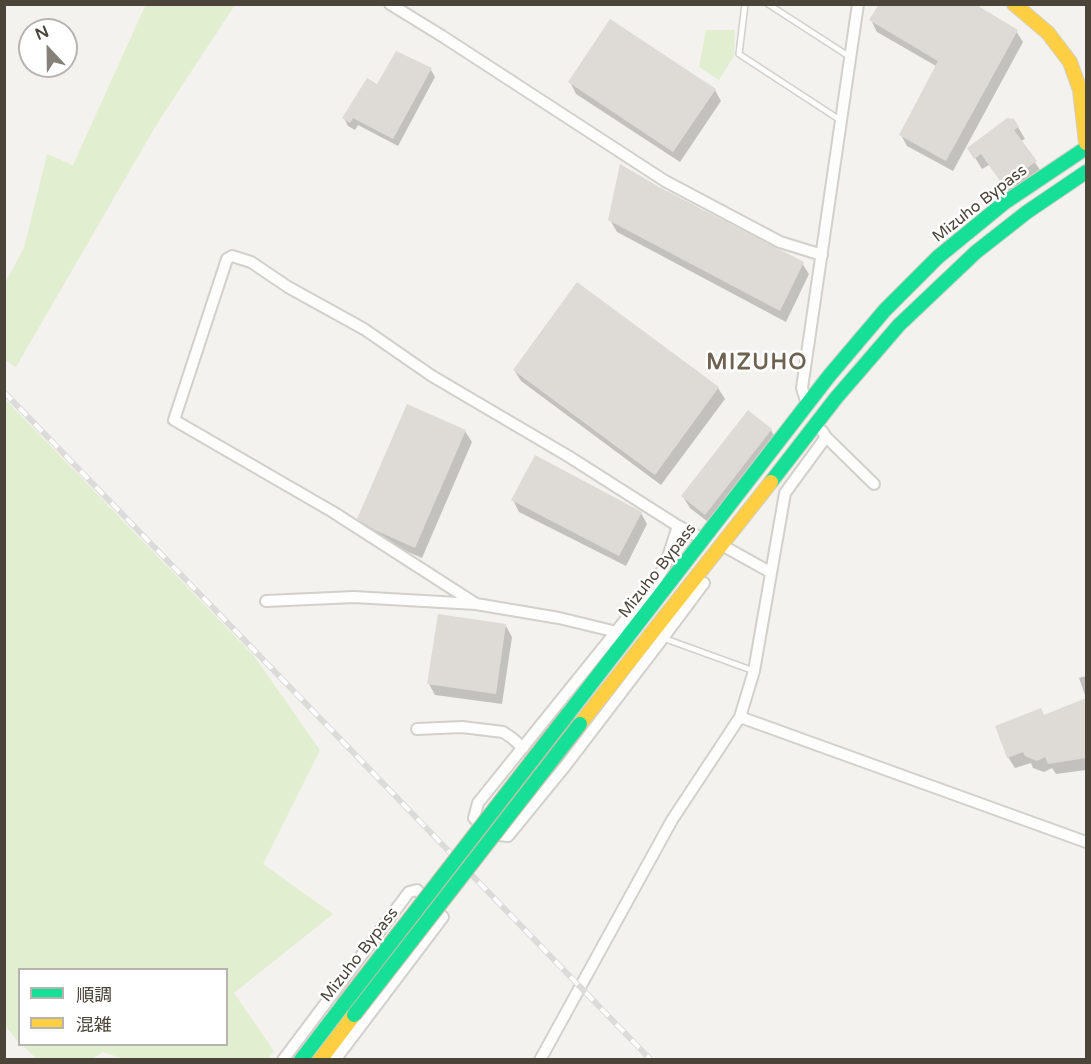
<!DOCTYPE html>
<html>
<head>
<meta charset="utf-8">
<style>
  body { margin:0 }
  #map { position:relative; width:1091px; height:1064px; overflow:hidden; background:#f4f2ee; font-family:"Varela Round","Noto Sans JP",sans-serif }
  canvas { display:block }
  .frame { position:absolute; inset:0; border:6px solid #4b4439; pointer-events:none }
  .legend { position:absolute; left:18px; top:968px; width:210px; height:78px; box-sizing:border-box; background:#fff; border:2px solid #b7b4b0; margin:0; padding:8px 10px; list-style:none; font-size:18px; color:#4b4439 }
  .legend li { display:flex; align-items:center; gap:12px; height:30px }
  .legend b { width:30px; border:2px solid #b7b4b0 }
  .north { position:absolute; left:18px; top:18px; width:60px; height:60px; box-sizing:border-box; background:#fff; border:2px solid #b7b4b0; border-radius:50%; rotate:338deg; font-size:16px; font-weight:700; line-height:24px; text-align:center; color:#4b4439 }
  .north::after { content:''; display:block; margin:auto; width:21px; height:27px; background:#868178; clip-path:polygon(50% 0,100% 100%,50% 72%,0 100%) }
</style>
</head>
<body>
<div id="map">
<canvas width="1091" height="1064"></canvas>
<div class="frame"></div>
<ul class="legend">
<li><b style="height:8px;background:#16e098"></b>順調</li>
<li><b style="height:8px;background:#ffcf43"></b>混雑</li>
</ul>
<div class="north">N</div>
</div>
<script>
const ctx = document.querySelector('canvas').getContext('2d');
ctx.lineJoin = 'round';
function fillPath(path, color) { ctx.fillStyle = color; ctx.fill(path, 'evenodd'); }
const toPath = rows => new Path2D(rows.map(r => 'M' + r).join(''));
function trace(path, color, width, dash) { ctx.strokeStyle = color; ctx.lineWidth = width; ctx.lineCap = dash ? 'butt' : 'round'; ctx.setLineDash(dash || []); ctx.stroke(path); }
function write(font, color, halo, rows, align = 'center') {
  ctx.font = font + ' "Varela Round",sans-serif'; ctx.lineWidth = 5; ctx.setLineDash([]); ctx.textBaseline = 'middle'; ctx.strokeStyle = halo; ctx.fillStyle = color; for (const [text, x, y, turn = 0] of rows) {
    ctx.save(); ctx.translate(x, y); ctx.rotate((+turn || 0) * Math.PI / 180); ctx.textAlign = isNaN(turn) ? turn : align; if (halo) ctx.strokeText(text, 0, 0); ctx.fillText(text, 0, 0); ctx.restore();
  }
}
const green = toPath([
  [146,4,235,5,158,122,16,367,5,360,5,283,24,248,47,154,73,165],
  [706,30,735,30,734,56,719,80,699,67],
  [5,399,254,656,320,750,263,864,333,914,234,993,274,1051,268,1059,126,1060,103,1052,92,1059,37,1059,22,1045,226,1044,226,970,20,970,19,1042,5,1026]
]);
const shadow = toPath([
  [878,4,972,4,1016,31,1023,42,953,171,907,146,901,135,936,66,877,32,871,20,879,7],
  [431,70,435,77,398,146,358,125,355,130,348,126,344,118,378,87],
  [570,82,715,90,721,101,680,162,576,94],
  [1018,127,1025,139,1021,141,1042,173,1011,195,989,165,982,169,969,148],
  [610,220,802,263,809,274,786,322,617,232],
  [578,285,718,388,725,399,661,485,521,381,514,370],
  [771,430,777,441,712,525,690,508,683,497],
  [465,431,472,442,422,558,383,541,366,530,359,519],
  [513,500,641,513,647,524,626,566,519,512],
  [506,626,512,637,502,704,435,695,429,684],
  [1086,676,1086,698,1079,678],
  [1086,700,1086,770,1056,774,1052,768,1044,772,1033,768,1031,763,1015,768,1008,757,1044,716]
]);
const building = toPath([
  [879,4,975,4,1018,30,946,161,899,135,938,61,869,20],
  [610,19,716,89,673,152,568,82],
  [396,51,432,68,393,139,353,118,350,123,342,118,367,78,377,84],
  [1007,118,1014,119,1019,127,1014,130,1037,161,1003,185,981,154,974,159,967,148],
  [620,164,661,188,804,262,780,311,608,220],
  [577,282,719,387,655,475,513,370],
  [407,404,466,430,415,548,375,530,357,519],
  [748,410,772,429,705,515,681,496],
  [535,455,642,512,619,556,511,500],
  [438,614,506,624,496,694,427,684],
  [1086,698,1086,758,1048,764,1045,757,1037,761,1025,756,1023,752,1007,758,995,726,1041,708,1044,715]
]);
const lane = toPath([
  [745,4,739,54,840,120],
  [768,4,850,57],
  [663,638,754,671]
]);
const street = toPath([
  [390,4,442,36,665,181,780,242,822,255],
  [807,404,802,388,858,4],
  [822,431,826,437,874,484],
  [678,526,665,566,652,587,478,803,474,818,490,834,508,836,566,765,663,638,704,583],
  [727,548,770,572],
  [266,601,354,597,476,604,559,618,617,632],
  [476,604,333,512,174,420,227,259,232,256,251,262,288,287,364,329,432,376,568,456,678,526,703,539],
  [740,717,1086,842],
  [417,729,462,727,503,732,512,738,523,748],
  [283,1060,409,892,417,890,443,917,335,1060],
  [540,1060,672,820,740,717,754,671,785,493,826,437]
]);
const fast = toPath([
  [771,482,836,398,899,325,976,252,1027,212,1086,172],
  [568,714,829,376,885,310,938,257,1004,203,1086,148],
  [301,1060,343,1005]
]);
const slow = toPath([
  [1014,4,1048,33,1070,62,1080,90,1086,143],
  [580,724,771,482],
  [320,1060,354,1015]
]);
const rail = toPath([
  [4,392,651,1060]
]);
const fastBridge = toPath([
  [343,1005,568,714],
  [354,1015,580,724]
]);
const streetNames = [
  ["Mizuho Bypass",980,204,-38],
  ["Mizuho Bypass",658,571,-52],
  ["Mizuho Bypass",360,955,-52]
];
const districtNames = [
  ["MIZUHO",757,363]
];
fillPath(green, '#e1eecf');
fillPath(shadow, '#0003');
fillPath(building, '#dedbd6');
trace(lane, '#d2d0cb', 8);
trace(street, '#d2d0cb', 14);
trace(fast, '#d3cfc5', 16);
trace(slow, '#d3cfc5', 16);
trace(lane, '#fdfdfc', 5);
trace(street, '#fdfdfc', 10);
trace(fast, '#16e098', 14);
trace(slow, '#ffcf43', 14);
trace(rail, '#dbdbda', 6);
trace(rail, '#fff', 4, [11]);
trace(fastBridge, '#ccbfa9', 16, []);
trace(fastBridge, '#16e098', 14);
write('16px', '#4b4439', '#fff', streetNames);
ctx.letterSpacing = '1.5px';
write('bold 22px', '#6e6250', '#fff', districtNames);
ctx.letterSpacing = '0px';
</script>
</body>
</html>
